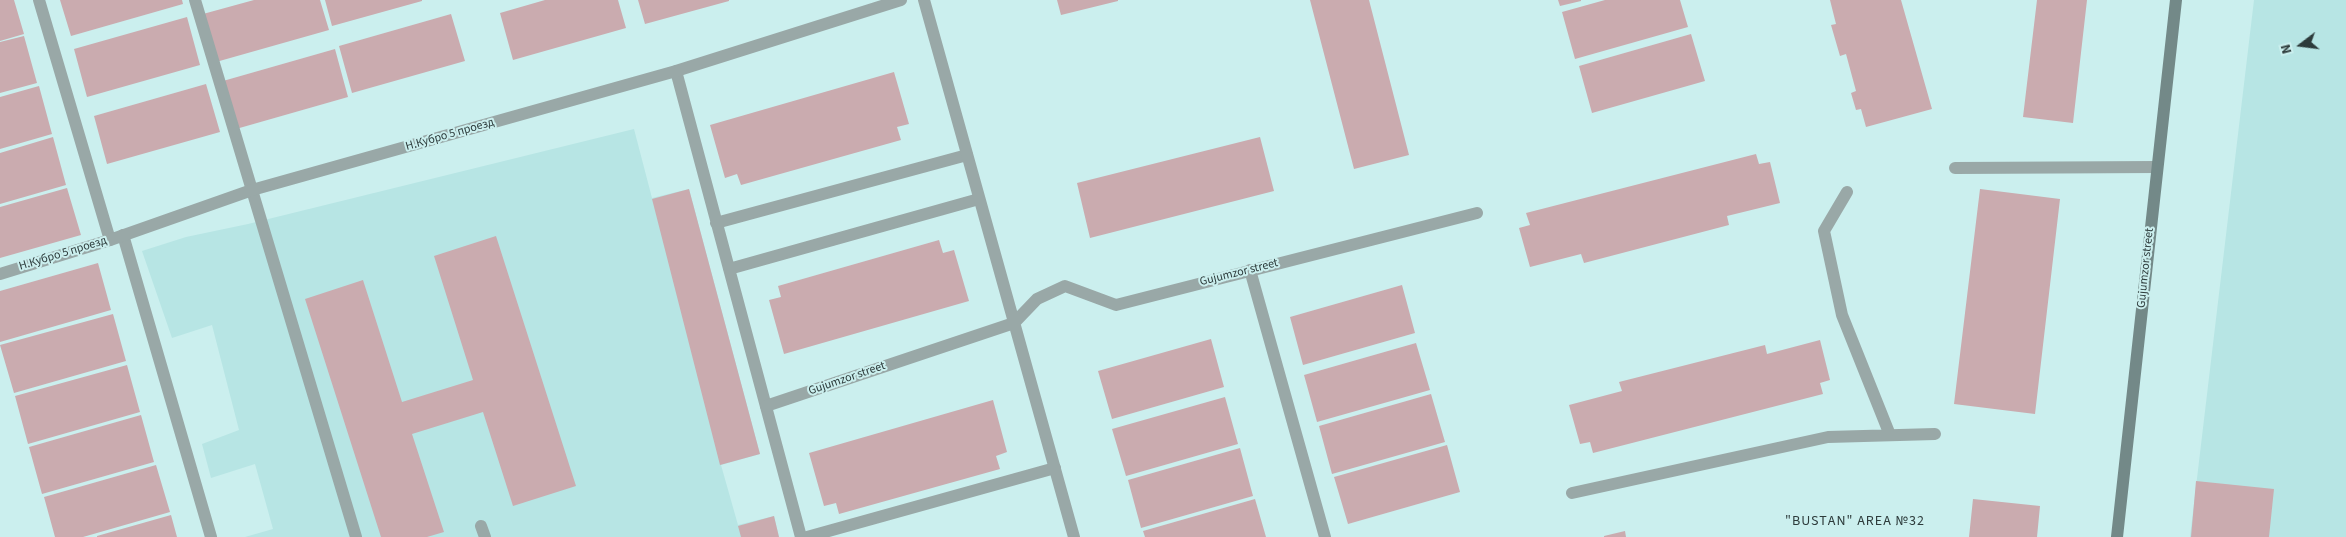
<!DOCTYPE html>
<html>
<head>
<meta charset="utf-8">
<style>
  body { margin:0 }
  #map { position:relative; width:2346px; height:537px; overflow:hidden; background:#cbefee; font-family:"Source Sans 3",sans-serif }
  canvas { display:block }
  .north { position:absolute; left:2276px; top:20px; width:50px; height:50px; -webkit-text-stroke:4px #cbefee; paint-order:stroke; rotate:255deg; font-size:14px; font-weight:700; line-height:20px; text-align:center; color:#2d3b3b }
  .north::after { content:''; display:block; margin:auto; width:18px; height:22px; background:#2d3b3b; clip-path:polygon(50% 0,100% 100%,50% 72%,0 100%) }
</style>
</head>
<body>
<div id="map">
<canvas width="2346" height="537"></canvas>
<div class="north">N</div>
</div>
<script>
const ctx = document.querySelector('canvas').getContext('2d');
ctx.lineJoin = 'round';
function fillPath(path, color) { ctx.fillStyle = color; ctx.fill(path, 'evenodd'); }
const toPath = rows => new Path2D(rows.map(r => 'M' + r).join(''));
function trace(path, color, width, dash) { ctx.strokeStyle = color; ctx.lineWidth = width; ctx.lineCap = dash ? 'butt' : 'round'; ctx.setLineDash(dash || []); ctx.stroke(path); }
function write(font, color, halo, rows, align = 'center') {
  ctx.font = font + ' "Source Sans 3",sans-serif'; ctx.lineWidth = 4; ctx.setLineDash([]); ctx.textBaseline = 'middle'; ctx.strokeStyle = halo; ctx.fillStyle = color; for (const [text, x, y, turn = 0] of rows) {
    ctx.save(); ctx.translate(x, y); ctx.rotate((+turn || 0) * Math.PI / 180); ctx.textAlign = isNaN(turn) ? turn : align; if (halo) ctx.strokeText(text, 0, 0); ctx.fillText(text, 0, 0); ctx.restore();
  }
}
const built = toPath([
  [2254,0,2346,0,2346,537,2190,537],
  [634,129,652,198,689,189,760,454,721,465,738,525,774,516,779,537,245,537,273,529,255,464,211,478,202,444,239,430,212,325,172,338,142,251,186,237,248,224]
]);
const building = toPath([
  [0,0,14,0,24,34,0,41],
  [60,0,182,0,183,4,71,36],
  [254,0,320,0,329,30,216,62,203,14],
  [325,0,422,0,422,1,332,26],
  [545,0,618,0,626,28,513,60,500,13],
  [638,0,729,0,729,1,645,24],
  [1057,0,1118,0,1118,1,1061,15],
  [1310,0,1369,0,1409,155,1354,169],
  [1558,0,1581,0,1581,1,1560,6],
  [1605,0,1680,0,1688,27,1575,59,1562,12],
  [1830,0,1901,0,1932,109,1866,127,1861,109,1856,110,1851,93,1856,91,1846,54,1840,56,1831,25,1836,24],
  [2037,0,2087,0,2073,123,2023,117],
  [451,14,465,61,352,93,339,46],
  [187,17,200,65,87,97,74,49],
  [1691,34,1705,81,1592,113,1579,66],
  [24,36,37,83,0,93,0,42],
  [335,49,348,97,236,129,223,81],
  [894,72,909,124,897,127,901,140,741,185,737,174,725,178,710,125],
  [206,84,220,132,107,164,94,116],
  [39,86,52,134,0,149,0,97],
  [53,137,66,185,0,204,0,153],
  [1260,137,1274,191,1090,238,1077,183],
  [1756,154,1759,164,1770,162,1780,203,1727,216,1729,225,1584,263,1581,254,1530,267,1519,228,1530,225,1526,213],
  [67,188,81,235,0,258,0,207],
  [689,189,760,454,720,465,652,199],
  [1980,189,2060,199,2035,414,1954,404],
  [496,236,576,486,513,506,483,412,412,434,444,532,427,537,381,537,305,299,363,280,402,402,473,380,434,256],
  [939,240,943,253,954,250,969,301,784,354,769,300,781,297,778,286],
  [98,263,111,310,0,342,0,291],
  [1402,285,1415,333,1303,365,1290,317],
  [113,314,126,361,14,393,0,345],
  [1211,339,1224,387,1112,419,1098,371],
  [1820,340,1830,380,1820,383,1823,394,1593,453,1590,442,1580,444,1569,405,1622,391,1619,382,1765,345,1767,354],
  [1416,343,1430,390,1317,422,1304,375],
  [127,365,140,412,28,444,15,396],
  [1431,394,1445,442,1332,474,1319,426],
  [1225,397,1238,444,1126,476,1112,429],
  [993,400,1007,452,996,456,1000,469,839,514,836,503,824,506,809,453],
  [141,415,154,462,42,494,29,447],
  [1447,445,1460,492,1348,524,1334,477],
  [1240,448,1253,496,1141,528,1128,480],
  [156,465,170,512,83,537,55,537,44,497],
  [2196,481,2274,489,2269,537,2191,537],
  [1255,499,1266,537,1145,537,1143,531],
  [1973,499,2040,506,2037,537,1969,537],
  [171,515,177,537,97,537,97,536],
  [774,516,779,537,741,537,738,526],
  [1625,531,1626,537,1604,537,1604,536]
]);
const lane = toPath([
  [39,0,110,240],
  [195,0,356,537],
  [676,71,801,537],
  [1955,168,2157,167],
  [716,223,967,155],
  [123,235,211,537],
  [729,269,979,199],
  [1250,270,1325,537],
  [481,526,485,537],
  [807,537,1055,468]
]);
const street = toPath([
  [924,0,1074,537],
  [1847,192,1824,231,1842,315,1890,435],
  [0,274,110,240,252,190,676,71,901,0],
  [766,406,1014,323,1037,299,1065,286,1116,305,1477,213],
  [1572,493,1828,437,1935,434]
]);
const secondary = toPath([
  [2117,537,2176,0]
]);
const streetNames = [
  ["Н.Кубро 5 проезд",450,135,-16],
  ["Н.Кубро 5 проезд",63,254,-17],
  ["Gujumzor street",2146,268,-84],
  ["Gujumzor street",1239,273,-14],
  ["Gujumzor street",847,379,-19]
];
const neighbourhoodNames = [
  ["\"BUSTАN\" AREA №32",1855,522]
];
fillPath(built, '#b7e5e4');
fillPath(building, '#caabaf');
trace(lane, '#99a8a7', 12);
trace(street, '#99a8a7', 12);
trace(secondary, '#738988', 12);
write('12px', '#2d3b3b', '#cbefee', streetNames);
ctx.letterSpacing = '1px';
write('14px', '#2d3b3b', '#cbefee', neighbourhoodNames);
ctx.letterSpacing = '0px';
</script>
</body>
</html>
